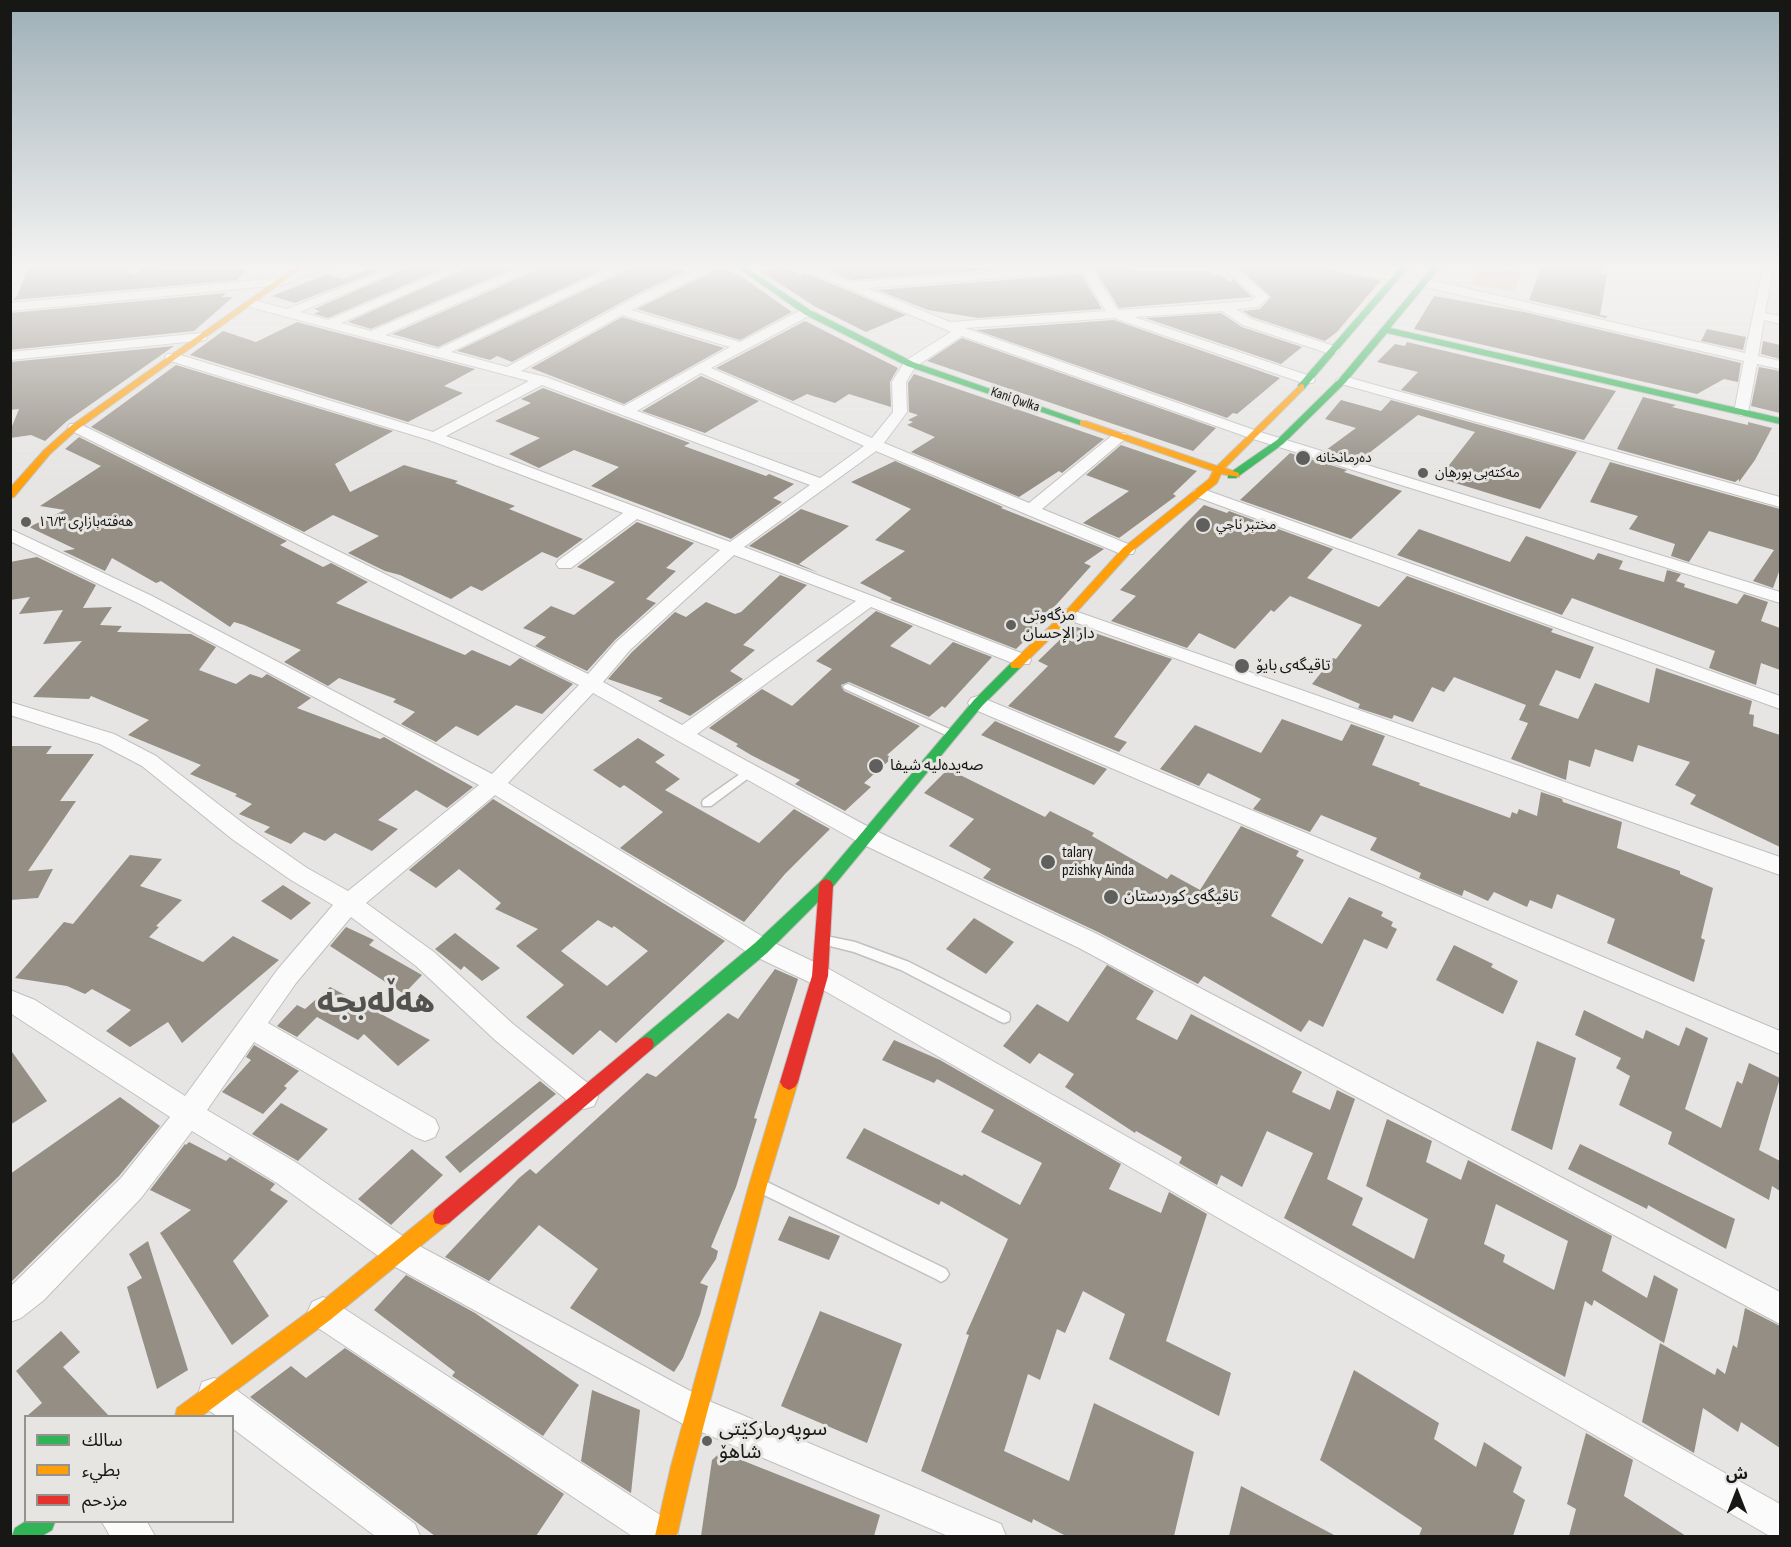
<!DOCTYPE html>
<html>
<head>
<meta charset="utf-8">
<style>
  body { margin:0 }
  #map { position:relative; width:1791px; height:1547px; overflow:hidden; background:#e6e5e3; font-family:"Sofia Sans Condensed","Noto Sans Arabic",sans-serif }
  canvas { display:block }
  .frame { position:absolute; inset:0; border:12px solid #171715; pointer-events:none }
  .legend { position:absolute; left:24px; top:1415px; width:210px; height:108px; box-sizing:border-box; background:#e7e5e2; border:2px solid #949390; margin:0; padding:8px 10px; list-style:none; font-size:18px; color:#171715 }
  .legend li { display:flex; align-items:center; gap:12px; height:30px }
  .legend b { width:30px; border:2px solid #949390 }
  .north { position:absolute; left:1707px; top:1463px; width:60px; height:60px; -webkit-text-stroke:4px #e7e5e2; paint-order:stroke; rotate:0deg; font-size:16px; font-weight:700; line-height:24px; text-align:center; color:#171715 }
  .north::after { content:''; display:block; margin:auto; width:21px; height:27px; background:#171715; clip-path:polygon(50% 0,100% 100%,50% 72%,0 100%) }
</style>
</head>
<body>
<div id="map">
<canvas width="1791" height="1547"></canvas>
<div class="frame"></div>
<ul class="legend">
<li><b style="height:8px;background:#30b455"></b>سالك</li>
<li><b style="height:8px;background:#ff9f0a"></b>بطيء</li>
<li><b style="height:8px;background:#e5322d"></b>مزدحم</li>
</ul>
<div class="north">ش</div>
</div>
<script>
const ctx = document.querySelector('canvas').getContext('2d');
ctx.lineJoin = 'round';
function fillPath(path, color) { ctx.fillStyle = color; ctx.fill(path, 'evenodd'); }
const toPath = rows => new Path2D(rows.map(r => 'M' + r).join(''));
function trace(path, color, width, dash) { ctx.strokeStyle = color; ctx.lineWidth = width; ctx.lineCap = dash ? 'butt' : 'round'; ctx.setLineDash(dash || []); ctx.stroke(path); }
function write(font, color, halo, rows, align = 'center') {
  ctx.font = font + ' "Sofia Sans Condensed","Noto Sans Arabic",sans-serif'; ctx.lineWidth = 6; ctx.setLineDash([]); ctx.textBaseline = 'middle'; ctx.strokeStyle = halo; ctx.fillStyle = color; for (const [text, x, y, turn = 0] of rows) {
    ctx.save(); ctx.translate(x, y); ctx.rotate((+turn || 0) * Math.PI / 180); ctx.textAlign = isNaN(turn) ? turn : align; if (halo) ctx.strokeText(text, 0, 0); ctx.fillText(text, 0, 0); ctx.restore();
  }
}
const green = toPath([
  [1480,268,1499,268,1522,272,1514,292,1472,284]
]);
const building = toPath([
  [28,268,128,268,129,273,134,275,144,268,247,269,237,280,13,300,17,296],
  [372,268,386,268,295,303,272,296,327,274,343,279],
  [408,268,445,268,328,318,314,314,320,311,314,309],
  [467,268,514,268,371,329,348,322],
  [536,268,606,268,438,347,392,334,533,272],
  [626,268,676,268,686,271,639,293,512,362,497,356,490,360,457,351,623,272],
  [715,268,722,268,742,277,792,312,740,340,637,309,712,272],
  [776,268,787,268,800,275,804,273,813,276,906,315,866,332,814,306,762,272],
  [833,268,1019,268,852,280,826,269],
  [1096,268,1135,268,1135,271,1209,271,1212,275,1219,274,1231,282,1233,279,1252,297,1119,308,1095,270],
  [1239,268,1330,268,1338,273,1381,280,1337,332,1325,341,1252,317,1243,311,1260,309,1271,297],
  [1541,268,1602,268,1601,273,1607,274,1600,315,1607,316,1606,318,1529,300],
  [1081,274,1102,309,978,318,928,310,877,290],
  [226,293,222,297,233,297,194,331,10,350,10,313],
  [1434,296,1524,312,1741,363,1738,382,1724,379,1697,394,1414,329],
  [1221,313,1242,327,1302,347,1281,364,1145,318],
  [622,317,724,348,624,404,531,368],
  [1114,320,1280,378,1237,414,1233,413,1227,418,976,330],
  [805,321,898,368,890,382,891,407,849,394,835,403,807,394,793,401,716,368],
  [297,322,475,369,444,386,463,393,408,422,190,355,223,331,256,342],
  [1707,329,1746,337,1743,350,1701,341],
  [962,338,1216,428,1193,451,927,361],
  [1763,341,1780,345,1780,359,1761,354],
  [1407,342,1616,391,1584,440,1401,390,1418,372,1377,362,1395,344,1405,346],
  [174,346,67,421,45,441,31,435,10,438,10,431,19,409,10,410,10,362],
  [176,365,393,431,335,464,350,492,404,465,458,481,455,483,515,506,509,509,583,539,557,558,542,552,482,591,471,586,451,599,400,575,385,571,348,553,379,536,333,515,304,532,91,427],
  [1759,367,1780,371,1780,413,1751,406],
  [914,374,1104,439,1062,473,1059,471,1019,497,911,452,935,437,907,425,913,422,908,420,918,415,909,412,908,383],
  [701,376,759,401,705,433,642,411],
  [543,388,690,443,684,446,766,476,769,474,794,484,773,498,782,502,731,539,591,486,619,467,574,450,539,468,509,454,540,438,495,421,531,403,521,399],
  [1643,397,1676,405,1672,407,1748,425,1748,422,1772,428,1755,460,1739,482,1739,479,1735,482,1617,449],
  [1341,400,1381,411,1391,400,1577,452,1540,509,1439,478,1475,432,1418,415,1360,460,1326,450,1356,428,1325,419],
  [79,437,287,541,280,545,323,567,331,563,368,582,336,603,465,655,472,650,510,666,520,658,573,684,542,714,516,705,478,736,456,726,436,742,401,724,415,712,393,702,396,699,339,678,328,686,284,662,301,650,244,625,234,622,230,627,161,581,156,583,112,558,105,571,63,551,75,549,29,527,65,510,40,506,101,466,65,449],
  [1121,445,1197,471,1173,494,1176,496,1119,538,1083,523,1129,491,1086,475],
  [1290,453,1347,470,1344,472,1402,491,1351,539,1240,500],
  [895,461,1003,507,1001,508,1104,549,1084,563,1091,566,1047,615,1050,616,1016,649,890,600,892,598,860,583,905,551,875,540,911,509,851,482],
  [1610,462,1780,509,1780,569,1773,588,1753,581,1774,550,1709,531,1689,562,1671,556,1675,544,1629,529,1638,516,1590,502],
  [1204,505,1227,513,1229,511,1333,549,1307,578,1379,607,1407,576,1553,629,1551,632,1594,647,1580,679,1556,670,1539,705,1578,719,1595,683,1649,703,1656,668,1752,701,1749,714,1754,715,1753,726,1780,735,1780,847,1690,804,1696,795,1675,785,1690,762,1638,745,1633,762,1595,749,1590,767,1569,760,1566,780,1511,759,1528,723,1519,720,1526,705,1454,677,1444,692,1432,687,1413,722,1394,715,1392,719,1358,708,1360,704,1312,684,1333,658,1336,659,1362,625,1290,596,1274,612,1271,610,1235,649,1199,633,1187,648,1111,621,1136,596,1120,590],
  [801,509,849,526,799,564,819,573,749,546],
  [637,522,694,543,666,568,676,571,646,599,656,603,615,640,587,671,535,646,546,637,523,628,551,606,574,615,615,582,577,567],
  [1419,529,1510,562,1526,536,1594,560,1598,553,1623,561,1619,569,1664,582,1667,570,1681,574,1676,581,1685,584,1684,587,1737,604,1744,594,1768,602,1761,621,1780,628,1780,670,1761,663,1756,685,1709,668,1715,651,1572,598,1562,615,1397,555],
  [37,557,96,585,83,608,112,607,100,625,122,626,117,632,191,634,216,647,199,670,236,684,250,674,262,678,267,674,311,698,297,708,380,739,384,737,473,787,447,808,416,790,378,820,398,829,372,851,335,833,325,841,304,832,291,844,264,832,270,827,239,814,252,804,235,796,237,794,190,774,201,765,128,735,149,720,91,696,89,699,33,697,82,641,43,644,63,610,19,614,30,597,10,600,10,562],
  [780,575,807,585,743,645,755,650,730,671,743,679,690,716,658,701,663,698,608,679,632,652,675,612,686,617,706,602,735,614,741,612],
  [876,611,913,626,890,646,930,665,953,642,992,657,945,708,942,706,929,717,849,682,841,685,844,691,920,726,887,755,892,758,864,783,871,787,845,811,795,784,800,780,751,755,736,746,738,744,709,728,762,689,792,706,832,669,816,661],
  [1074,626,1172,659,1114,737,1127,742,1119,752,1008,706,1048,666,1038,661],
  [1282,719,1342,741,1351,724,1385,736,1372,765,1420,783,1419,785,1510,818,1512,812,1517,814,1519,809,1537,816,1541,792,1562,799,1563,802,1622,822,1617,848,1680,871,1680,874,1713,888,1701,938,1705,940,1694,982,1607,943,1615,919,1557,894,1552,909,1530,900,1527,907,1494,892,1488,901,1464,890,1462,896,1419,878,1421,873,1370,850,1377,838,1321,815,1310,832,1253,809,1261,799,1208,773,1199,786,1160,769,1195,725,1261,753],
  [995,721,1107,769,1094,785,981,735],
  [638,738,665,755,655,762,680,779,665,790,759,843,794,809,830,829,785,874,744,922,620,848,663,812,624,785,620,788,593,770],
  [10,746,52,746,46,754,94,754,60,801,76,801,28,871,53,869,38,898,10,900],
  [948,769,1045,817,1050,811,1094,833,1092,836,1167,879,1171,874,1200,890,1241,826,1299,851,1296,856,1304,860,1271,916,1322,944,1349,897,1383,912,1381,916,1393,922,1391,926,1397,929,1387,949,1364,939,1323,1027,1309,1020,1301,1032,1204,976,1198,984,1098,932,983,878,991,869,949,846,974,819,924,793],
  [493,799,725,941,616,1043,600,1030,573,1055,526,1017,564,985,516,946,538,929,495,909,501,903,459,869,436,888,409,870],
  [598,920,612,928,614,926,648,951,607,986,561,951],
  [130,855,162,859,140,886,182,900,156,926,159,927,149,937,203,962,233,936,279,960,182,1043,168,1022,130,1047,106,1031,131,1010,92,989,85,994,67,986,15,978,64,922,73,924],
  [283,885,311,903,291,920,261,901],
  [974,918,1014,942,986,974,946,949],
  [346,927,374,940,369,945,422,975,404,994,330,946],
  [455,933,500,968,482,981,464,966,461,970,435,949],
  [1454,945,1493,964,1491,967,1518,981,1503,1014,1436,980],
  [1107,965,1154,991,1136,1019,1177,1040,1191,1014,1302,1072,1292,1092,1330,1110,1337,1090,1355,1099,1327,1179,1363,1198,1352,1225,1414,1259,1428,1219,1366,1186,1387,1119,1432,1141,1426,1162,1461,1180,1468,1160,1612,1236,1602,1271,1647,1298,1654,1275,1678,1289,1664,1343,1594,1300,1592,1306,1585,1301,1565,1377,1284,1218,1313,1153,1267,1131,1242,1187,1221,1175,1217,1185,1179,1163,1182,1157,1136,1131,1135,1133,1065,1087,1074,1074,1039,1053,1030,1064,1003,1046,1037,1004,1068,1022],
  [1496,1204,1568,1241,1554,1290,1503,1262,1505,1255,1484,1244],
  [775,969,798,979,754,1118,757,1119,736,1187,711,1247,718,1251,716,1259,700,1283,708,1286,700,1315,683,1358,674,1372,570,1308,598,1269,539,1225,489,1281,445,1257,519,1178,530,1169,536,1174,647,1073,656,1077,728,1013,738,1019],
  [330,987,430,1040,398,1066,364,1034,358,1040,317,1017,297,1037,277,1026,297,1005,305,1009],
  [1584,1010,1643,1039,1646,1030,1679,1046,1686,1027,1708,1038,1685,1109,1721,1128,1737,1081,1742,1084,1749,1063,1780,1078,1759,1150,1780,1161,1780,1191,1772,1186,1769,1200,1668,1144,1672,1132,1619,1105,1630,1076,1616,1068,1621,1058,1575,1035],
  [894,1040,940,1060,1121,1164,1109,1189,1161,1213,1169,1192,1207,1214,1166,1341,1231,1373,1219,1416,1109,1359,1125,1314,1083,1291,1065,1333,1057,1329,1040,1380,1028,1374,1004,1451,1069,1481,1094,1403,1194,1452,1174,1536,1066,1536,1033,1519,1032,1523,921,1471,969,1335,966,1334,1008,1239,941,1201,939,1205,846,1158,864,1128,962,1176,964,1174,1020,1205,1042,1163,981,1132,994,1110,937,1079,934,1083,882,1060],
  [1537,1041,1576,1058,1552,1150,1511,1130],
  [254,1045,299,1071,284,1086,287,1088,263,1114,222,1092,251,1060,246,1057],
  [10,1049,47,1101,10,1125],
  [540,1081,556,1094,460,1173,445,1157],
  [120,1097,160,1126,119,1176,10,1283,10,1174],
  [281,1103,328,1129,298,1161,252,1134],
  [189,1142,226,1161,230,1157,275,1184,270,1190,288,1201,233,1261,269,1316,232,1345,160,1233,191,1210,150,1190,185,1144,186,1145],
  [1580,1144,1735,1219,1726,1249,1648,1205,1647,1209,1568,1169],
  [412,1149,443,1175,391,1225,358,1199],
  [789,1216,840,1236,829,1260,778,1240],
  [148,1241,188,1370,157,1389,127,1287,142,1278,129,1254],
  [406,1275,475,1313,579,1385,543,1436,452,1376,455,1372,374,1310],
  [1745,1308,1780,1326,1780,1448,1741,1422,1738,1432,1703,1408,1694,1453,1642,1422,1660,1343,1715,1375,1717,1368,1725,1374,1733,1345,1737,1348],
  [820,1311,902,1344,867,1443,781,1406],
  [61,1331,80,1352,63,1367,109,1416,27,1416,42,1403,16,1371],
  [345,1348,564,1494,536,1536,435,1536,250,1397,291,1366,306,1378],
  [1354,1370,1439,1423,1434,1439,1476,1467,1484,1442,1522,1467,1513,1492,1525,1500,1513,1536,1419,1536,1422,1528,1320,1460],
  [592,1390,640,1410,631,1493,581,1461],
  [1586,1433,1633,1460,1624,1496,1686,1536,1569,1536,1576,1509,1567,1504],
  [721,1452,880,1515,874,1536,701,1536,712,1460],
  [1241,1486,1336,1536,1229,1536]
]);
const lane = toPath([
  [848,684,956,732,957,734,952,737,948,736,845,689,843,687,845,685,848,684],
  [750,767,755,771,754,774,711,806,703,806,702,803,703,800,750,767],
  [826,936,855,942,909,962,1009,1013,1010,1017,1009,1021,1004,1023,999,1021,901,970,854,952,822,944,820,941,822,938,826,936],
  [763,1180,946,1269,949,1274,946,1279,941,1282,936,1279,758,1192,756,1187,758,1182,763,1180]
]);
const street = toPath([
  [13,268,25,268,14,284,10,285,10,272,13,268],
  [130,268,142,268,135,273,131,272,130,268],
  [312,268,329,268,281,285,10,311,10,303,280,278,312,268],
  [391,268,406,268,300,312,328,320,450,268,465,268,341,323,371,331,519,268,534,268,532,270,385,335,438,349,610,268,624,268,622,270,451,352,507,367,640,295,699,268,713,268,711,270,631,310,740,342,803,309,811,309,813,312,811,315,711,368,872,438,893,412,892,382,905,361,951,332,805,270,803,268,818,268,852,282,1045,268,1094,268,1092,270,1118,310,1251,301,1256,297,1223,268,1236,268,1269,297,1258,307,1236,309,1251,319,1337,347,1339,350,1337,353,1327,353,1243,325,1222,311,1134,317,1313,377,1315,380,1313,383,1303,383,1114,318,965,328,1260,432,1780,592,1780,603,1250,438,962,336,915,367,906,382,907,412,884,443,1029,503,1115,433,1125,433,1127,436,1125,439,1042,509,1133,546,1135,550,1133,554,1121,554,876,451,744,547,1029,656,1031,660,1029,664,1015,664,871,607,697,734,876,831,1097,934,1780,1292,1780,1324,1079,948,860,843,593,693,508,783,770,941,829,969,1780,1504,1780,1536,1768,1535,811,983,752,955,495,795,366,903,434,952,513,1024,594,1088,598,1097,594,1106,584,1109,574,1106,495,1040,416,966,351,917,296,983,268,1023,435,1119,439,1128,435,1137,425,1141,415,1137,254,1042,207,1110,297,1163,410,1241,709,1401,1001,1524,1006,1536,948,1536,685,1425,388,1263,277,1183,192,1131,141,1198,44,1300,21,1318,10,1322,10,1287,121,1178,170,1117,10,1013,10,990,35,1000,185,1096,278,969,333,905,291,880,232,839,142,766,100,744,10,715,10,702,114,734,156,756,248,827,307,868,348,891,479,785,140,604,10,541,10,529,152,596,492,774,579,685,70,430,68,427,70,424,80,424,588,674,616,642,720,550,637,519,571,568,559,568,556,564,559,560,623,513,429,440,167,360,165,357,167,354,177,354,433,432,529,381,246,306,244,303,250,299,287,309,391,268],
  [1082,272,1106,311,950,322,867,288,1082,272],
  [622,315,730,347,624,406,546,377,521,371,622,315],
  [701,373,864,446,820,478,637,411,701,373],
  [542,385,810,485,730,542,446,436,542,385],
  [734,555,856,601,682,725,603,682,630,650,734,555],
  [1332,268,1359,268,1398,273,1404,277,1398,281,1338,271,1332,268],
  [1763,268,1771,268,1773,270,1765,313,1780,316,1780,324,1764,320,1758,356,1780,361,1780,369,1757,364,1748,412,1741,416,1734,412,1744,361,1426,287,1420,283,1426,279,1745,353,1763,268],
  [201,333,207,337,206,340,10,360,10,352,201,333],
  [1343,376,1780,497,1780,507,1338,383,1336,380,1343,376],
  [1200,488,1780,696,1780,709,1194,496,1192,493,1194,490,1200,488],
  [1069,609,1780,857,1780,875,1063,618,1060,614,1063,610,1069,609],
  [978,696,1780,1031,1780,1054,971,708,968,703,971,698,978,696],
  [323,1297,334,1302,674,1524,679,1536,632,1536,312,1324,307,1313,312,1302,323,1297],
  [214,1378,226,1382,415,1524,420,1536,375,1536,232,1428,232,1416,217,1416,202,1406,198,1394,202,1382,214,1378],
  [102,1522,147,1522,155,1536,110,1536,102,1522]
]);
const fast = toPath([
  [738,268,746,268,810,310,913,362,1088,423,1080,425,907,366,804,314,738,268],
  [1400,268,1408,268,1304,389,1298,389,1298,385,1400,268],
  [1432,268,1440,268,1390,328,1780,418,1780,424,1387,333,1346,382,1283,444,1236,478,1228,478,1228,474,1277,440,1340,378,1432,268],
  [1016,661,1022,665,1020,668,982,706,831,889,767,953,652,1049,646,1051,640,1049,638,1044,640,1039,755,943,821,881,974,700,1012,662,1016,661],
  [26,1521,55,1522,52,1530,42,1536,12,1536,15,1528,26,1521]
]);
const slow = toPath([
  [294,268,302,268,78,429,50,454,14,497,10,498,10,488,44,450,72,425,294,268],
  [1301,384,1304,385,1304,389,1225,468,1239,473,1239,477,1221,474,1217,483,1131,552,1073,616,1020,668,1012,668,1010,665,1012,662,1065,612,1123,548,1209,479,1213,471,1080,425,1080,421,1086,421,1217,466,1301,384],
  [789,1074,795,1077,798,1082,767,1185,693,1466,677,1536,655,1536,671,1466,749,1185,780,1082,783,1077,789,1074],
  [442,1207,449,1209,451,1216,449,1223,330,1320,202,1416,175,1416,177,1408,316,1306,435,1209,442,1207]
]);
const jam = toPath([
  [826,879,831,881,833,885,828,976,798,1082,795,1087,789,1090,783,1087,780,1082,812,976,819,885,821,881,826,879],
  [646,1037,652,1039,654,1044,652,1049,449,1223,442,1225,435,1223,433,1216,435,1209,640,1039,646,1037]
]);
const markers = [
  [1303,458,8,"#5f5f5d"],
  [1423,473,6,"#5f5f5d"],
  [26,522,6,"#5f5f5d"],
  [1203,525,8,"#5f5f5d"],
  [1011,625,6,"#5f5f5d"],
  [1242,666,8,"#5f5f5d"],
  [876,766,8,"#5f5f5d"],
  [1048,862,8,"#5f5f5d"],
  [1111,897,8,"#5f5f5d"],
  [707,1441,6,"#5f5f5d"]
];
const farStreetnames = [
  ["Kani Qwlka",1015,400,19]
];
const farPoinames = [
  ["دەرمانخانە",1316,458],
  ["مەکتەبی بورهان",1435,473],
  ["هەفتەبازاڕی ١٦/٣",38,522],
  ["مختبر ناجي",1216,525]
];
const poiNames = [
  ["مزگەوتی",1023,616],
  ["دار الإحسان",1023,634],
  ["تاقیگەی بایۆ",1256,666],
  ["صەیدەلیە شیفا",890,766],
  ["talary",1062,853],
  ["pzishky Ainda",1062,871],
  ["تاقیگەی کوردستان",1124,897]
];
const nearPoinames = [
  ["سوپەرمارکێتی",719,1430],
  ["شاهۆ",719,1453]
];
const nearTownnames = [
  ["ھەڵەبجە",376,1004]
];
fillPath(green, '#e4caa6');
fillPath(building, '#948e84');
trace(lane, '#c1c0bf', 3);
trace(street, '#c1c0bf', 2);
trace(fast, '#c1c0bf', 2);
trace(slow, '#c1c0bf', 2);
trace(jam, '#c1c0bf', 2);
fillPath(lane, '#fbfbfb');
fillPath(street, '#fbfbfb');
fillPath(fast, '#30b455');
fillPath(slow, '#ff9f0a');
fillPath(jam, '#e5322d');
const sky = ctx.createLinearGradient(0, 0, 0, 484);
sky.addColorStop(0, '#9eafb7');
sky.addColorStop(0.55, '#f4f3f2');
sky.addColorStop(1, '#f4f3f200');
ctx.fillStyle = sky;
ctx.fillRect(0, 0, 1791, 484);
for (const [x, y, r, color] of markers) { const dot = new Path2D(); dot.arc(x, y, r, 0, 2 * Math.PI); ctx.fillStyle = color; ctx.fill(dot); trace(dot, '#e7e5e2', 2); }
write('14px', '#171715', '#e7e5e2', farStreetnames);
write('14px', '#171715', '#e7e5e2', farPoinames, 'left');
write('16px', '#171715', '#e7e5e2', poiNames, 'left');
write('20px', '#171715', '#e7e5e2', nearPoinames, 'left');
write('bold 33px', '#545250', '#e7e5e2', nearTownnames);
</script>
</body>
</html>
